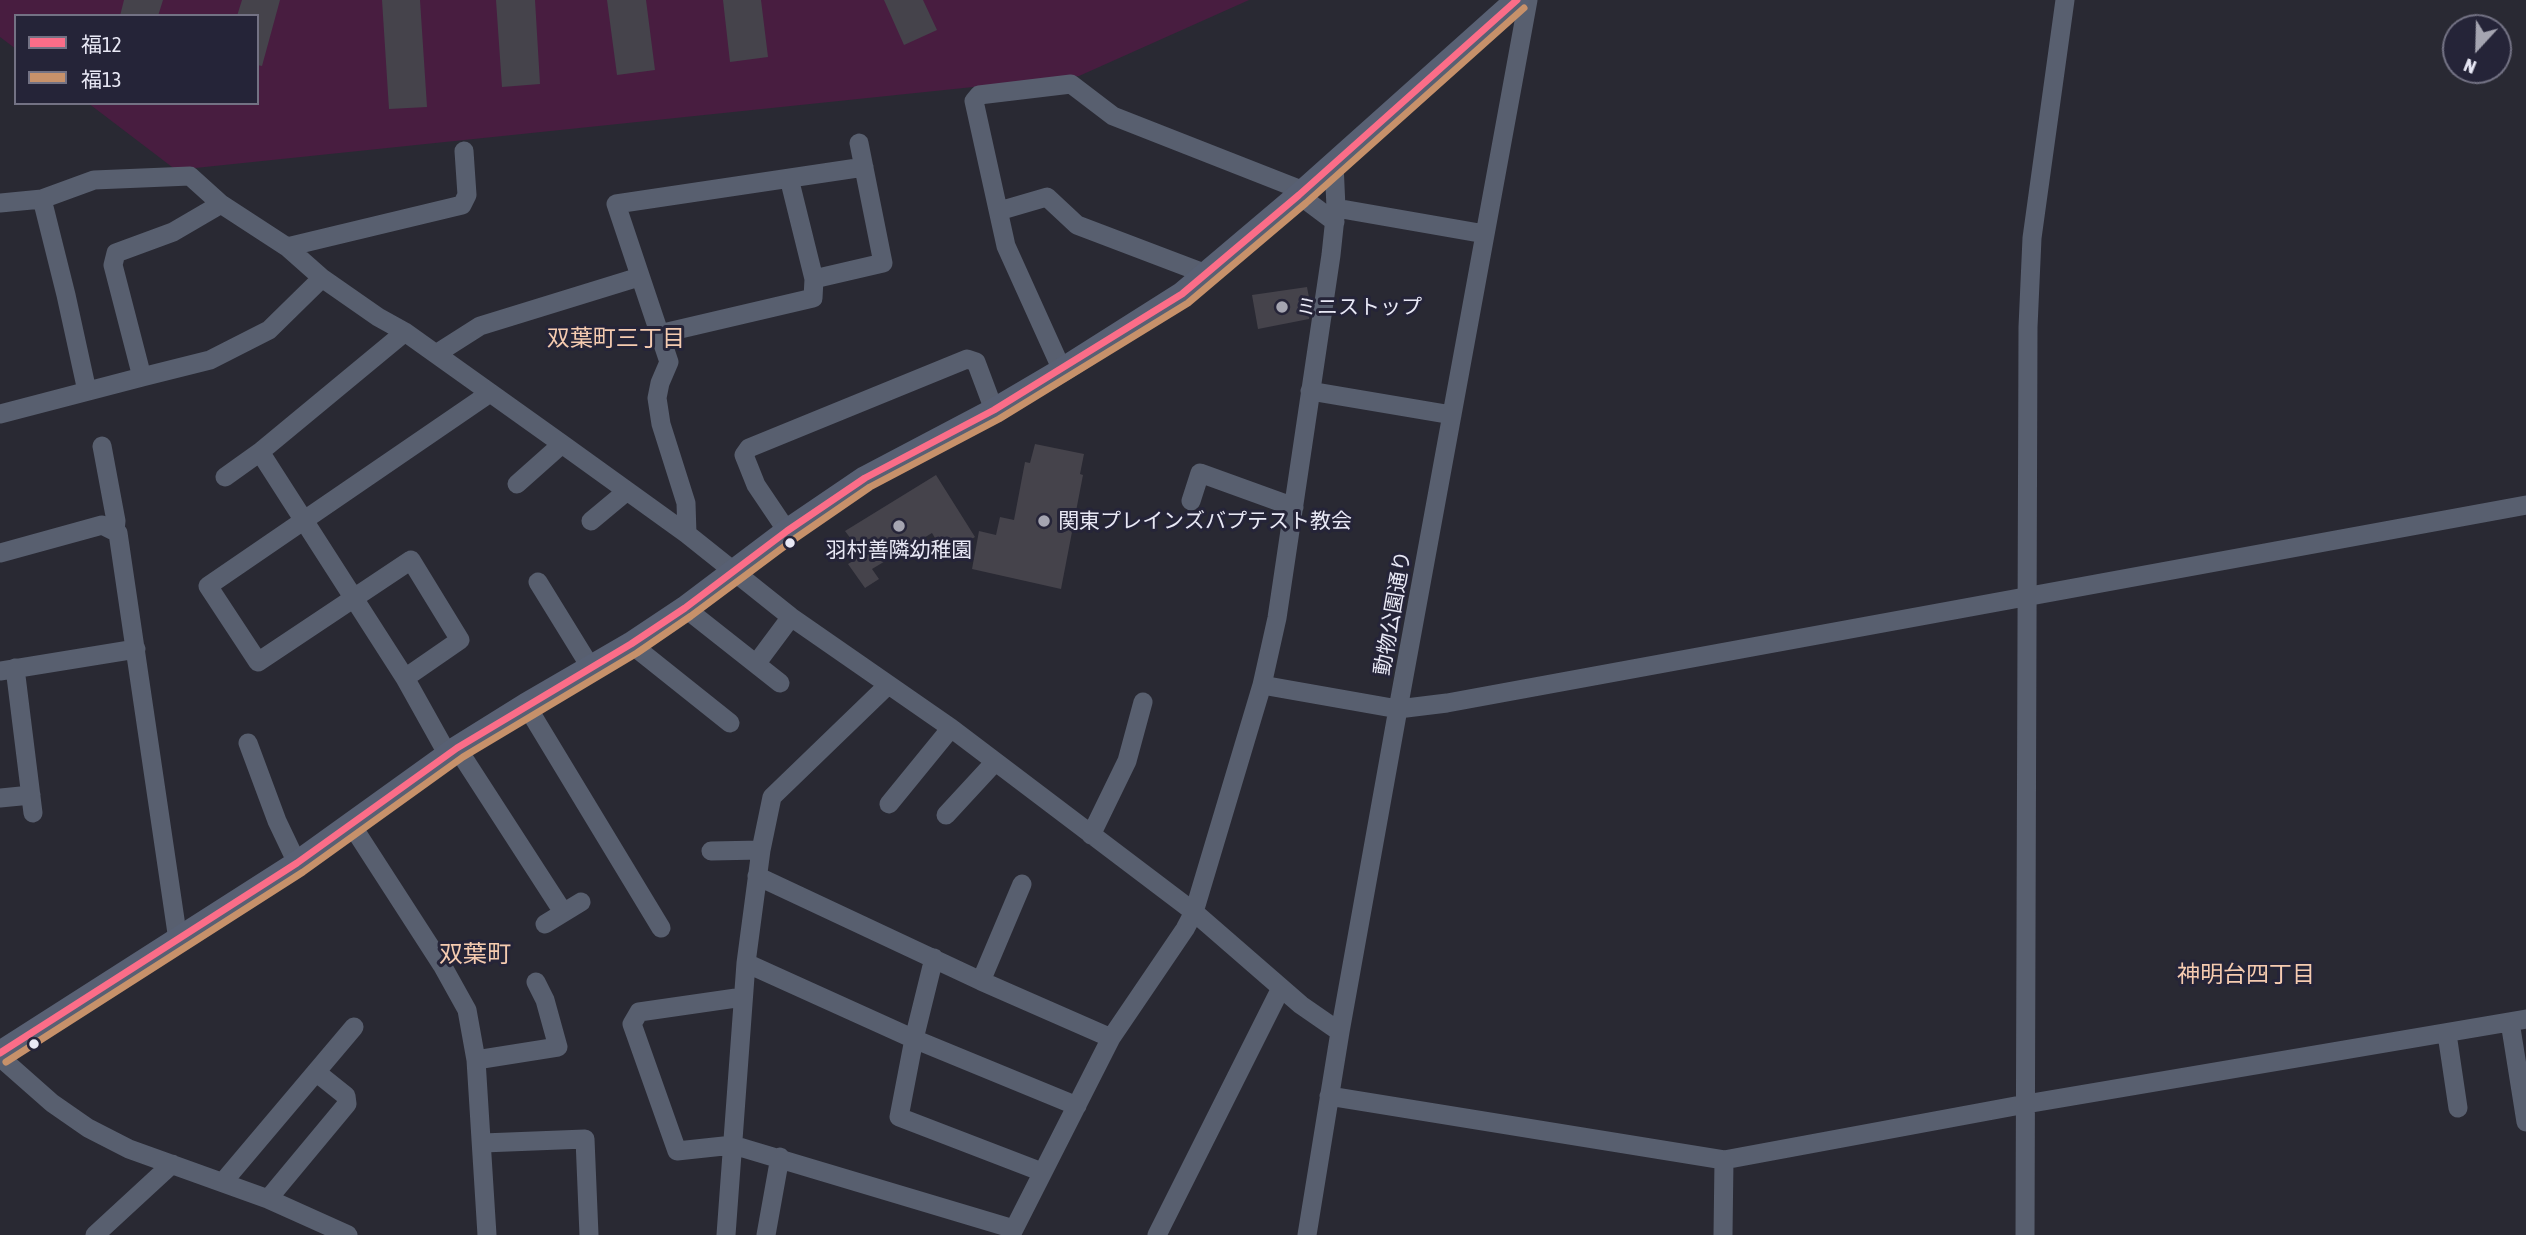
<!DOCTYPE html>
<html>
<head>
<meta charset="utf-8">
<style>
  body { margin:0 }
  #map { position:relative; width:2526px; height:1235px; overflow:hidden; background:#292933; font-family:"Asap Condensed","Noto Sans JP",sans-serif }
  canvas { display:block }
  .legend { position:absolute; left:14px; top:14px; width:245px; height:91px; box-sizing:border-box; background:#252438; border:2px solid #737284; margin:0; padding:9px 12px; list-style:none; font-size:21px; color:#e8e8f5 }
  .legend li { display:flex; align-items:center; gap:14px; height:35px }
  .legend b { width:35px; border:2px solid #737284 }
  .north { position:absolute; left:2442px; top:14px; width:70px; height:70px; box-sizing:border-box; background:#252438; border:2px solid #737284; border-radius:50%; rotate:202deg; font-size:19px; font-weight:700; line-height:28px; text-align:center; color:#e8e8f5 }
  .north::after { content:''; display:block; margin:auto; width:24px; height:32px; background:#a5a5b1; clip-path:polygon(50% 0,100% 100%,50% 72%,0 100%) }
</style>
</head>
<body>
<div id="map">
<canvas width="2526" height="1235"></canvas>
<ul class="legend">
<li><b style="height:9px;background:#fb6d88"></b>福12</li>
<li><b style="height:9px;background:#c7916a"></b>福13</li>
</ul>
<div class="north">N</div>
</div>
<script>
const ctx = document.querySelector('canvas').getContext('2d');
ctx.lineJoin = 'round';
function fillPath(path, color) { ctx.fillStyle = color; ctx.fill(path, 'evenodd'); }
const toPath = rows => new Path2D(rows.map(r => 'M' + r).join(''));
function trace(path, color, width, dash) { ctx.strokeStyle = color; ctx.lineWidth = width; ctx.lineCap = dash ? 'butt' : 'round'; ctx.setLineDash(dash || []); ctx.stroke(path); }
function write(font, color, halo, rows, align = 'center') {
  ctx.font = font + ' "Asap Condensed","Noto Sans JP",sans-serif'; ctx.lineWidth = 6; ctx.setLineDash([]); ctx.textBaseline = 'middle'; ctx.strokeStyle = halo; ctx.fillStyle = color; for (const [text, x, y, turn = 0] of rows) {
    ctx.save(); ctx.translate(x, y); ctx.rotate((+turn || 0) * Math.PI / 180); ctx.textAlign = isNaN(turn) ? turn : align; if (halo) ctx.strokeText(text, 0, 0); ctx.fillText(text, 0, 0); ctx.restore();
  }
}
const green = toPath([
  [0,0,1249,0,1079,76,176,170,88,103,257,103,257,16,16,16,16,49,0,37]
]);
const building = toPath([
  [124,0,163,0,158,16,120,16],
  [242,0,280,0,262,66,257,65,257,16,237,16],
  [382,0,420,0,427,107,389,109],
  [496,0,535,0,540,84,502,87],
  [607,0,646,0,655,70,617,75],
  [723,0,761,0,768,57,730,62],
  [884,0,923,0,937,30,904,45],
  [1307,287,1311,308,1309,319,1258,329,1252,295],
  [1035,444,1084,454,1080,474,1083,475,1061,589,972,569,979,531,996,535,1000,517,1014,520,1025,462,1030,463],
  [936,475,975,537,945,555,932,533,872,569,879,579,865,588,848,564,863,555,845,531]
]);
const minor = toPath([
  [1299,195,1335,222],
  [42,199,66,295,87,391],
  [0,203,42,199,94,180,190,176,221,204,287,247,322,278,378,317,405,332,562,444,687,534,791,617,951,728,1194,912,1301,1005,1340,1032],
  [221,204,173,232,116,253,113,265,142,377,210,360,269,330,322,278],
  [1336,208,1485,234],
  [999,211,1047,197,1077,225,1206,274],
  [287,247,462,205,467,195,464,151],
  [814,279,883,263,859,143],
  [405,332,260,452,405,678,448,755],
  [659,334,813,298,814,279,789,178],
  [436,354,480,326,639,277],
  [1062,370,1006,246,974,101,979,95,1071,84,1113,116,1304,191],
  [1310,391,1452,415],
  [0,414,142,377],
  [102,446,116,521,115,531],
  [225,477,260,452],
  [517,484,562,444],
  [1191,501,1200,473,1294,507],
  [591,521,627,491],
  [787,531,756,485,744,455,749,448,967,359,976,362,994,410],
  [687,534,686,503,661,424,657,398,660,383,669,362,616,204,864,167],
  [0,553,102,525,118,533,178,940],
  [538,582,591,668],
  [685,608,780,683],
  [631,644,730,723],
  [756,664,791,617],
  [15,668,33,813],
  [0,671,136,649],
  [405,678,460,640,411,560,258,662,208,586,490,393],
  [1262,685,1398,709,1447,703,2526,505],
  [526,705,661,928],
  [248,743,277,821,297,863],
  [457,748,563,912],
  [0,798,31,795],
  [889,804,951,728],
  [946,815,994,763],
  [351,824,442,965,467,1010,476,1060,487,1235],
  [1091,835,1127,761,1143,702],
  [711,851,761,850],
  [757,876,981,981,1111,1038],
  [545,924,581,902],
  [934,958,914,1039,899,1117,1042,1172],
  [746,963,914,1039,1077,1106],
  [981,981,1022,884],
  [743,997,639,1012,632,1024,677,1151,733,1145,1014,1229],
  [2510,1022,2526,1122],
  [2447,1034,2458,1108],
  [0,1057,52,1103,88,1128,129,1149,268,1199,348,1235],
  [476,1060,558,1047,545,1000,536,982],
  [1329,1096,1724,1160,2026,1104,2526,1019],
  [483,1143,585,1139,589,1235],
  [223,1182,354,1027],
  [268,1199,347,1104,346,1096,316,1072],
  [95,1235,172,1164],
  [726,1235,746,963,761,850,772,797,888,685],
  [766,1235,780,1157],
  [1011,1235,1111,1038,1185,929,1194,912,1262,685,1277,618,1331,255,1336,208,1334,163],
  [1157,1235,1281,988],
  [1307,1235,1340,1032,1398,709,1528,0],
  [1723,1235,1724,1160],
  [2025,1235,2028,327,2032,238,2065,0]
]);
const major = toPath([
  [0,1053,297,863,457,748,526,705,631,644,685,608,787,531,865,478,994,410,1062,370,1182,294,1299,195,1517,0]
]);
const bus1 = toPath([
  [0,1053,297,863,457,748,631,644,685,608,787,531,865,478,994,410,1182,294,1299,195,1517,0]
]);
const bus2 = toPath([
  [6,1062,303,872,463,757,637,653,691,616,793,540,870,487,999,419,1188,303,1306,203,1524,8]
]);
const markers = [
  [1282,307,7,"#a5a5b1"],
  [1044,521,7,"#a5a5b1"],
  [899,526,7,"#a5a5b1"],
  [790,543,6,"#e8e8f5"],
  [34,1044,6,"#e8e8f5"]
];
const poiNames = [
  ["ミニストップ",1296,307],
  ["関東プレインズバプテスト教会",1058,521],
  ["羽村善隣幼稚園",899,550,"center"]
];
const streetNames = [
  ["動物公園通り",1393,613,-80]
];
const neighbourhoodNames = [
  ["双葉町三丁目",616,339],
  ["神明台四丁目",2246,975]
];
const quarterNames = [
  ["双葉町",475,954]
];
fillPath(green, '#481d40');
fillPath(building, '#45434b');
trace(minor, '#585f6f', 19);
trace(major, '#586073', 24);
trace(bus1, '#fb6d88', 7);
trace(bus2, '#c7916a', 7);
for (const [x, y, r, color] of markers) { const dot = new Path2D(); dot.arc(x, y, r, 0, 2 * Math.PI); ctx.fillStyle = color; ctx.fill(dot); trace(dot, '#252438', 2.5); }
write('21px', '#e8e8f5', '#252438', poiNames, 'left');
write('21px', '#e8e8f5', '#252438', streetNames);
write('23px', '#f5cbb0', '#252438', neighbourhoodNames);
write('24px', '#f5cbb0', '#252438', quarterNames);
</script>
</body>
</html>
